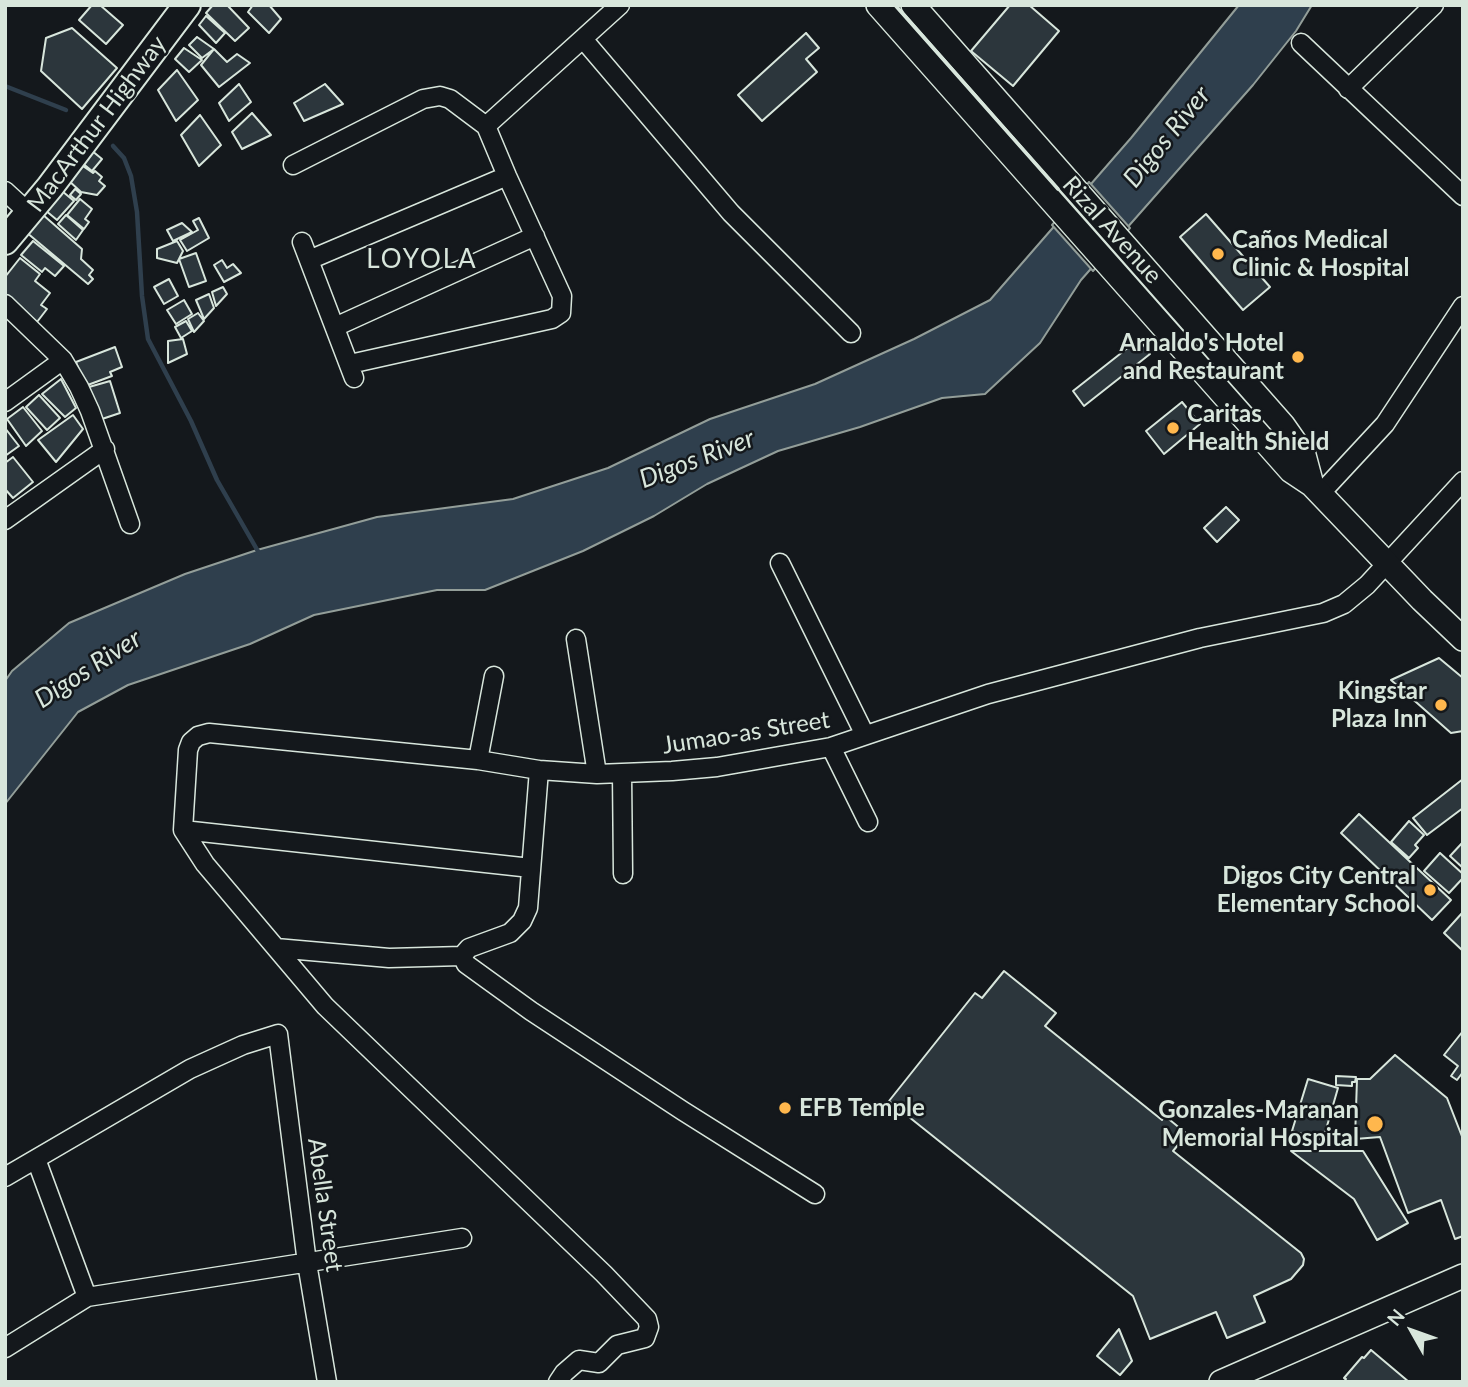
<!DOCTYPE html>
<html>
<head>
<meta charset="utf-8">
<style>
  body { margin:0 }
  #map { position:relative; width:1468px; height:1387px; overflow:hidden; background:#14181c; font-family:Lato,sans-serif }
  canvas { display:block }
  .frame { position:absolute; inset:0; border:7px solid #d8e6dc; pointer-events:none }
  .north { position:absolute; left:1377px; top:1296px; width:70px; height:70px; -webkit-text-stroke:5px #14181c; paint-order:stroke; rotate:310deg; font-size:19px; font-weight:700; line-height:28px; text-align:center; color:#d8e6dc }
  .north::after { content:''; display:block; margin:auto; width:24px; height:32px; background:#d8e6dc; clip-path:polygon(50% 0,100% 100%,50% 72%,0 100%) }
</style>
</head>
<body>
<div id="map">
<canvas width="1468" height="1387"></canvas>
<div class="frame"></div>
<div class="north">N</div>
</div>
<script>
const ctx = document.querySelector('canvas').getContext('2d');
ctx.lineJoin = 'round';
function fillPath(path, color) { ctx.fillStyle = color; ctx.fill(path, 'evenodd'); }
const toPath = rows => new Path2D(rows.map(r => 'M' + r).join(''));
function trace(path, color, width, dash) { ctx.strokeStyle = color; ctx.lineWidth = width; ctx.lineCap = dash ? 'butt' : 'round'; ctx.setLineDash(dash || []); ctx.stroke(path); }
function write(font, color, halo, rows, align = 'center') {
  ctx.font = font + ' Lato,sans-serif'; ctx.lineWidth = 5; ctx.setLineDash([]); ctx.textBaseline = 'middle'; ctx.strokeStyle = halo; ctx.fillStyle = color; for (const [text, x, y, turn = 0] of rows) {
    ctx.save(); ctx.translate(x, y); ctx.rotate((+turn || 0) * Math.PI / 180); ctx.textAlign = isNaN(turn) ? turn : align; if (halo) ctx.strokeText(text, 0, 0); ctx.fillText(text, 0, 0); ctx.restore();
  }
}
const water = toPath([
  [1239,5,1312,5,1296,31,1253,85,1081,280,1040,343,985,394,942,398,860,427,778,451,707,484,654,516,583,551,485,590,437,590,314,615,250,644,128,685,78,712,5,804,5,681,12,671,69,623,185,574,257,550,377,517,513,499,608,468,710,419,815,384,914,339,990,300,1131,138,1239,5]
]);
const pier = toPath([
  [1089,182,1130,228,1093,271,1052,225,1089,182]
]);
const stream = toPath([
  [5,86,66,110],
  [113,146,124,158,131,176,137,212,142,296,148,339,191,421,217,480,259,553]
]);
const building = toPath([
  [92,5,100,5,123,25,106,44,79,20,92,5],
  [213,5,227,5,249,28,235,41,206,13,213,5],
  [253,5,269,5,281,19,269,33,248,12,253,5],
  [1010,5,1029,5,1059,31,1013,86,971,51,1010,5],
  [206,16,225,33,216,43,199,25,206,16],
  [72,28,117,68,82,109,41,71,46,38,72,28],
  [806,33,819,48,806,59,817,72,762,121,738,95,806,33],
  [197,37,214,49,202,58,189,45,197,37],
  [184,48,202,60,189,72,175,59,184,48],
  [214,49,227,62,237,54,250,63,219,87,201,65,214,49],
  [177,70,198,100,176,121,158,90,177,70],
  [239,84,251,102,229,121,219,103,239,84],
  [325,84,343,104,304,121,294,103,325,84],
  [252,113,271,135,242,149,232,132,252,113],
  [200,115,221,145,199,166,181,135,200,115],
  [91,150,102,159,92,171,81,162,91,150],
  [80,164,93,173,95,171,102,177,99,181,105,186,97,195,81,192,68,180,80,164],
  [75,189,81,194,76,200,70,195,75,189],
  [62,191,74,201,57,220,45,210,62,191],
  [80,199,92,209,85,219,89,222,84,229,67,215,80,199],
  [42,214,82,249,81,259,93,270,89,275,93,279,88,284,26,232,42,214],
  [1206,214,1270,287,1243,310,1180,237,1206,214],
  [66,215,83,230,76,240,58,224,66,215],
  [199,218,209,238,187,251,180,240,198,230,193,221,199,218],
  [182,223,192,232,173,241,167,230,182,223],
  [33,241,64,266,55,276,45,268,42,272,21,255,33,241],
  [177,241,183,251,177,263,157,258,157,249,177,241],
  [196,253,206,281,189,287,179,259,196,253],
  [20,258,40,274,35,281,50,293,41,305,47,309,37,322,5,296,5,277,20,258],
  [222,260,227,268,233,264,241,273,224,282,214,265,222,260],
  [169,279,178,296,164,304,154,287,169,279],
  [223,287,227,294,216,306,212,292,223,287],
  [209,294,214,308,204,319,196,300,209,294],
  [184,300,192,314,176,324,167,310,184,300],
  [198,313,204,321,194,332,188,319,198,313],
  [186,321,192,331,181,338,175,327,186,321],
  [183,339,187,354,168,363,168,341,183,339],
  [1139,339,1150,354,1084,406,1073,391,1139,339],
  [115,347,122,367,110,372,112,376,85,386,76,362,115,347],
  [61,379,76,408,65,417,42,394,61,379],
  [110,381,120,413,99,420,89,387,110,381],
  [39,395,60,418,47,430,26,407,39,395],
  [1182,402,1200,424,1164,454,1146,431,1182,402],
  [23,407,42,431,26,446,7,419,23,407],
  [73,415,83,429,56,462,38,440,73,415],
  [5,428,19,446,5,456,5,428],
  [13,457,33,482,13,498,5,489,5,463,13,457],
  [1226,507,1239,520,1217,542,1204,528,1226,507],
  [1439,658,1463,678,1463,731,1451,733,1391,680,1439,658],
  [1463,779,1463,808,1427,835,1413,818,1463,779],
  [1359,814,1451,900,1432,920,1341,833,1359,814],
  [1409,821,1424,835,1415,845,1418,848,1409,858,1391,842,1409,821],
  [1463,842,1463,868,1450,856,1463,842],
  [1440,853,1463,874,1463,878,1449,893,1424,871,1440,853],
  [1463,912,1463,951,1444,933,1463,912],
  [1004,971,1056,1013,1045,1026,1162,1120,1165,1116,1187,1134,1173,1151,1301,1253,1304,1259,1303,1265,1291,1279,1254,1296,1265,1322,1227,1338,1216,1312,1150,1339,1133,1296,889,1101,975,993,982,998,1004,971],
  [1463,1031,1463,1072,1457,1080,1451,1076,1458,1066,1444,1055,1463,1031],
  [1395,1055,1447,1098,1463,1139,1463,1236,1455,1239,1441,1200,1408,1213,1380,1137,1355,1139,1357,1079,1370,1079,1395,1055],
  [1336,1076,1356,1077,1355,1082,1352,1082,1352,1086,1336,1085,1336,1076],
  [1308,1079,1338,1088,1323,1140,1292,1131,1308,1079],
  [1291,1151,1363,1151,1408,1223,1377,1240,1354,1199,1291,1151],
  [1119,1329,1132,1361,1120,1375,1097,1356,1119,1329],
  [1371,1350,1409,1382,1344,1382,1346,1379,1344,1378,1362,1357,1364,1358,1371,1350]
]);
const minor = toPath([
  [583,39,731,213,851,333],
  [1301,43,1463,196],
  [1348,89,1434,5],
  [486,126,620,5],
  [293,165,423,99,440,96,450,99,486,126,507,176,562,296,561,313,552,319,350,364],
  [5,191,29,213],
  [302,242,354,378],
  [309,260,507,176],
  [5,304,63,360,79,387,90,411,130,524],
  [335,327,535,236],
  [5,402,63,360],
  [1320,494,1385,424,1463,306],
  [5,520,105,449],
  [780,563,865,735],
  [576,639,597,774],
  [831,747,868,822],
  [478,760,494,676],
  [622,773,623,874],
  [183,830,531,868],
  [276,948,389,958,462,956,469,948,510,933,522,921,528,908,539,770],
  [462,956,466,964,531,1011,683,1111,815,1194],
  [36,1159,87,1297],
  [5,1177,190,1069,243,1045,278,1034,307,1263,327,1382],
  [5,1348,87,1297,462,1238],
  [558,1382,564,1373,579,1360,599,1363,617,1345,645,1338,649,1327,647,1319,604,1274,325,1006,205,864,183,830,188,750,191,742,198,736,209,733,478,760,539,770,597,774,672,771,717,767,831,747,988,694,1200,638,1323,613,1344,604,1367,585,1463,481]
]);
const major = toPath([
  [878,5,1291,471,1312,485,1422,600,1463,639],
  [913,5,1283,425,1304,455,1312,485],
  [1221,1382,1463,1276]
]);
const highway = toPath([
  [5,241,50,187,187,5]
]);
const wall = toPath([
  [895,5,1058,189]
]);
const markers = [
  [1218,254,7,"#ffb74d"],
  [1298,357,7,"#ffb74d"],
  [1173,428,7,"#ffb74d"],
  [1441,705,7,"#ffb74d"],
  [1430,890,7,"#ffb74d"],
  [785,1108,7,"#ffb74d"],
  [1375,1124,9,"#ffb74d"]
];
const streetNames = [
  ["MacArthur Highway",97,124,-53],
  ["Rizal Avenue",1112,230,48],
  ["Jumao-as Street",746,733,-9],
  ["Abella Street",325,1205,82]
];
const poiNames = [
  ["Caños Medical",1232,240,"left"],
  ["Clinic & Hospital",1232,268,"left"],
  ["Arnaldo's Hotel",1284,343],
  ["and Restaurant",1284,371],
  ["Caritas",1187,414,"left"],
  ["Health Shield",1187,442,"left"],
  ["Kingstar",1427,691],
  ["Plaza Inn",1427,719],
  ["Digos City Central",1416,876],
  ["Elementary School",1416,904],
  ["EFB Temple",799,1108,"left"],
  ["Gonzales-Maranan",1359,1110],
  ["Memorial Hospital",1359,1138]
];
const waterNames = [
  ["Digos River",1167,137,-51],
  ["Digos River",697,459,-21],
  ["Digos River",88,669,-33]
];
const neighbourhoodNames = [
  ["LOYOLA",422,260]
];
fillPath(water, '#2f3f4d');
trace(water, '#939e99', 2);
fillPath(pier, '#14181c');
trace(pier, '#939e99', 2);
trace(stream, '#2f3f4d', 4.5);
fillPath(building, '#2c363c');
trace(building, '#d8e6dc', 2);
trace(minor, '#d8e6dc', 21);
trace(major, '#d8e6dc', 26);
trace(highway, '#d8e6dc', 30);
trace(minor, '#14181c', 18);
trace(major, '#14181c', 23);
trace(highway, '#14181c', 26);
trace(wall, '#d8e6dc', 3.5);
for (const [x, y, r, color] of markers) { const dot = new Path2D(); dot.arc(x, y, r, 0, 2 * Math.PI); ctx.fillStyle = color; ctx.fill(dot); trace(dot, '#14181c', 2.5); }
write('24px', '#d8e6dc', '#14181c', streetNames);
write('bold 24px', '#d8e6dc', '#14181c', poiNames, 'right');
write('italic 26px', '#d8e6dc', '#14181c', waterNames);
ctx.letterSpacing = '2px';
write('26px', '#d8e6dc', '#14181c', neighbourhoodNames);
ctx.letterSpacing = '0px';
</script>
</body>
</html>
